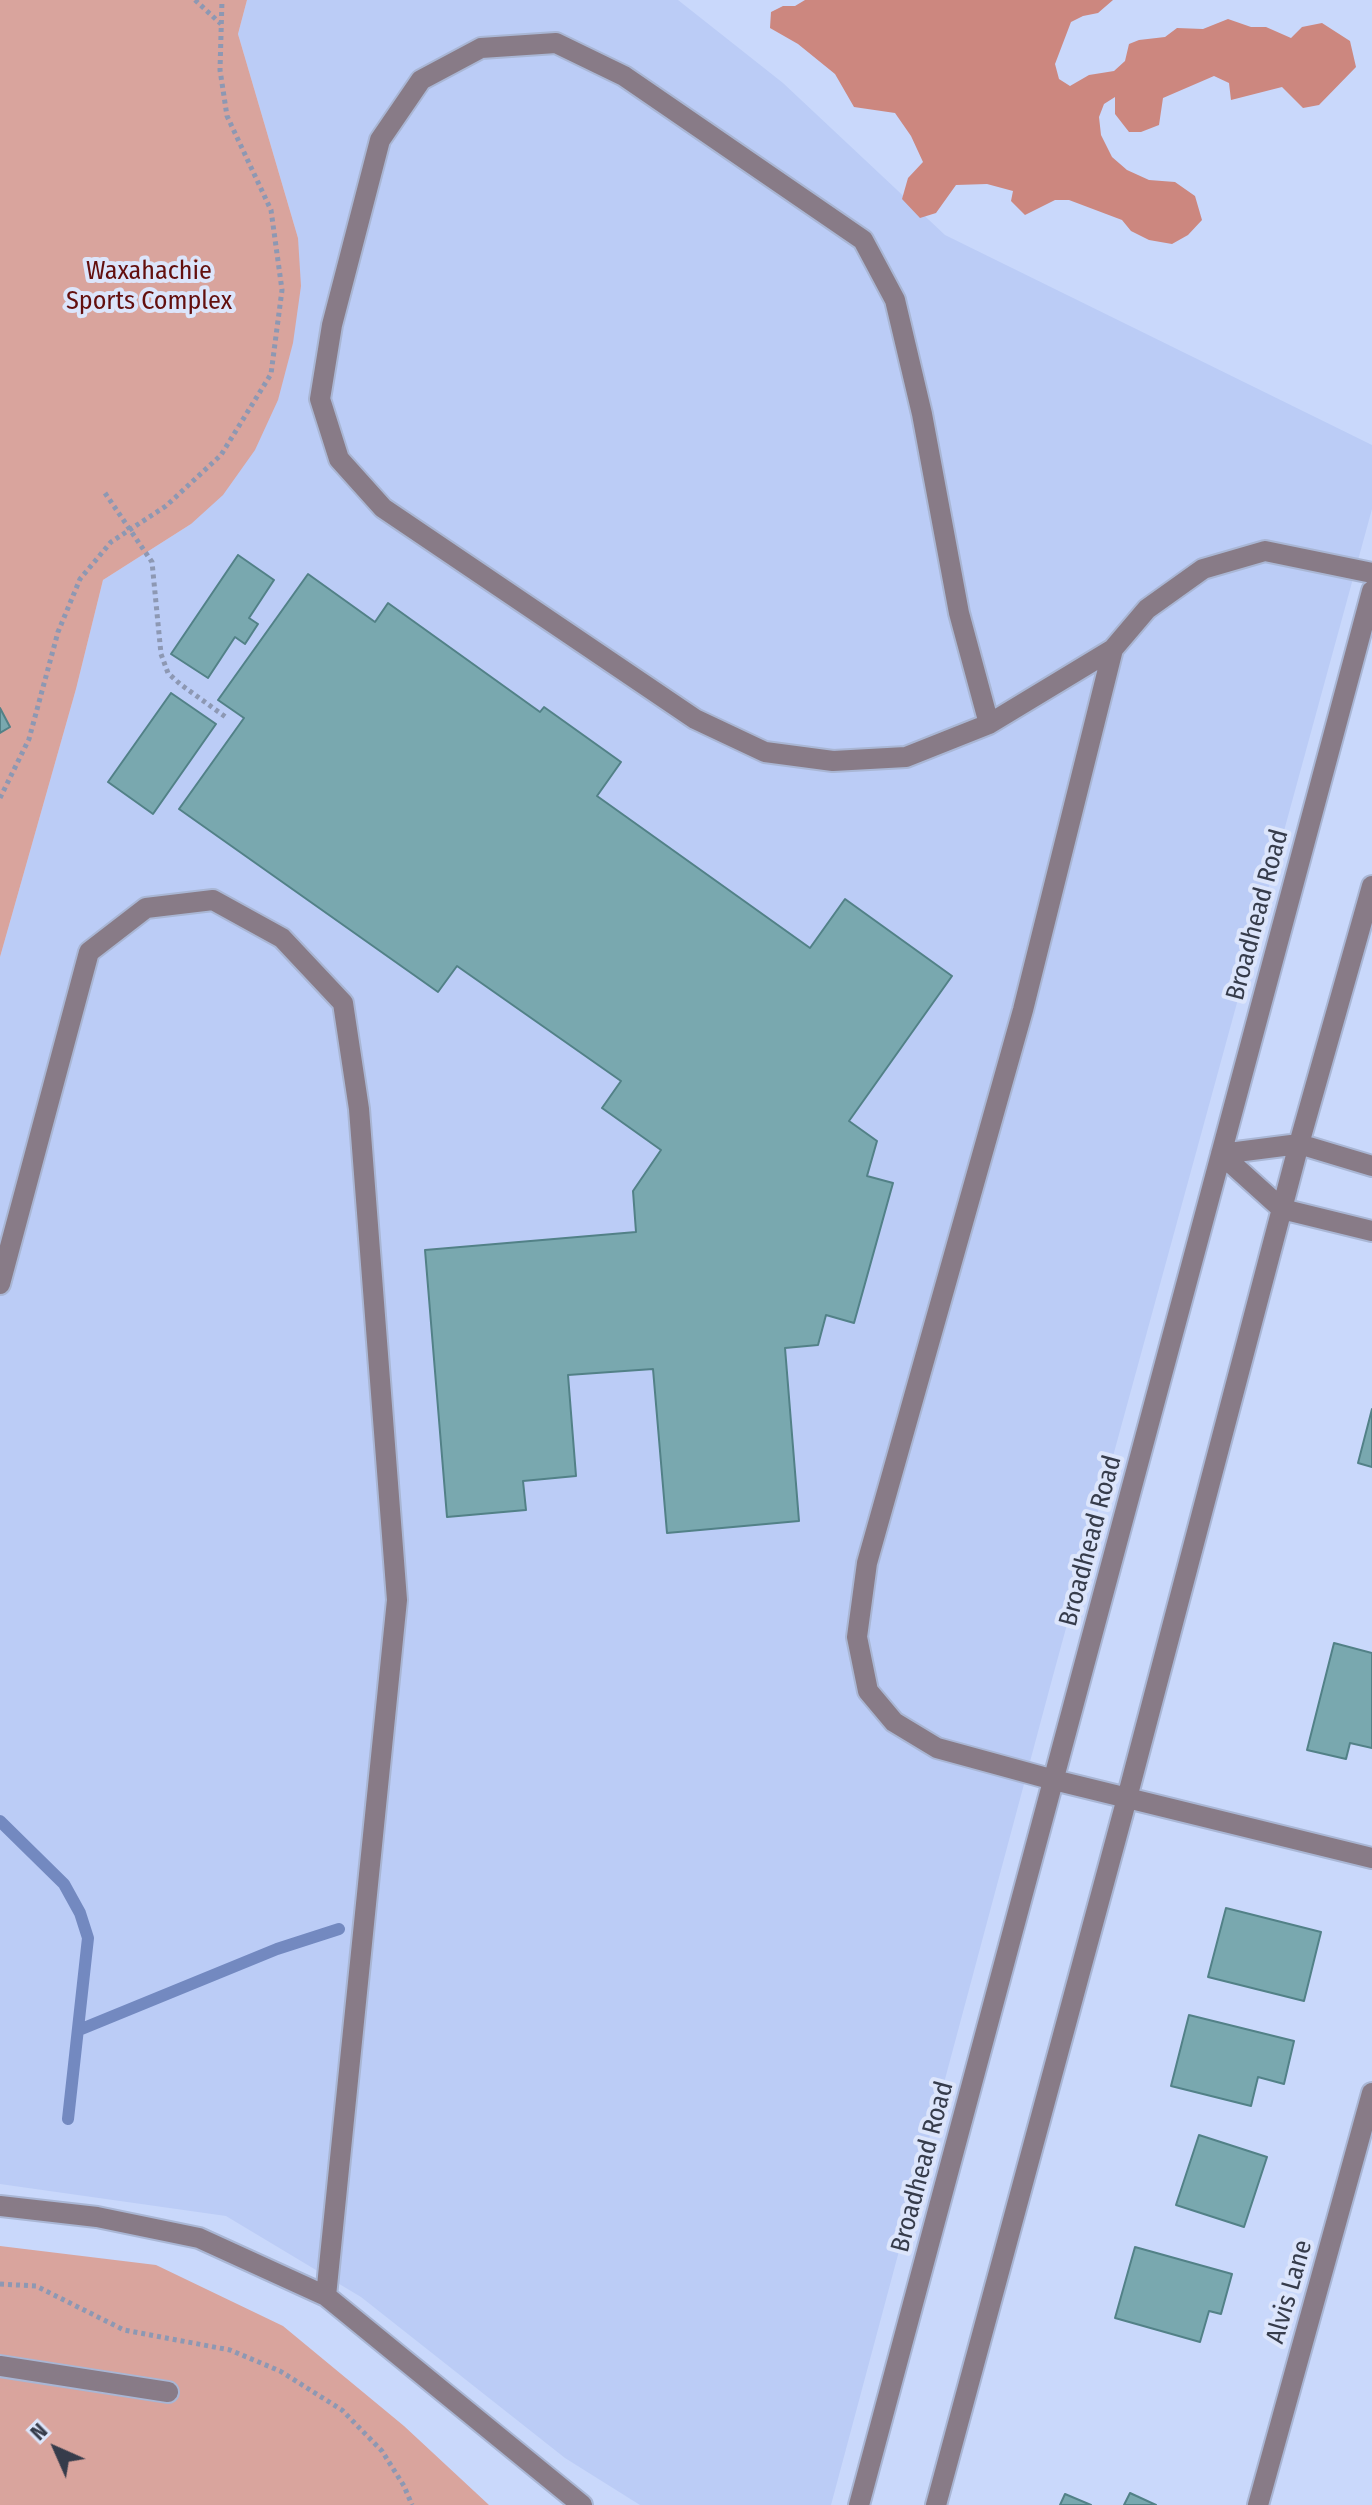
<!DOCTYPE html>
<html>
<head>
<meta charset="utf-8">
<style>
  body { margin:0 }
  #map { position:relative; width:1372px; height:2505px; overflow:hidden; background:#c9d8fb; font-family:"Fira Sans Condensed",sans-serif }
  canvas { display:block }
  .north { position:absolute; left:16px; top:2409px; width:80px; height:80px; -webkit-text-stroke:6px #dce5fb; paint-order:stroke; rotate:315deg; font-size:22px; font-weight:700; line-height:32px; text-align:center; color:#363c4b }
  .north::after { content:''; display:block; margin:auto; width:28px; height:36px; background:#363c4b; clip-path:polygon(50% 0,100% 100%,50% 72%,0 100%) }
</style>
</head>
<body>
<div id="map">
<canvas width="1372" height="2505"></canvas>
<div class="north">N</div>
</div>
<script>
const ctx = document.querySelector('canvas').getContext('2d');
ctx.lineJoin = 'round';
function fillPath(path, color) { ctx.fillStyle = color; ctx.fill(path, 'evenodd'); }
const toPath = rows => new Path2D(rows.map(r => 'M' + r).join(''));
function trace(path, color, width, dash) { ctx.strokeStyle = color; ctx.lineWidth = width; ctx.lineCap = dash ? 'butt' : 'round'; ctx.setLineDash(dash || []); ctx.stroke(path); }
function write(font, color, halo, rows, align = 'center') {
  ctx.font = font + ' "Fira Sans Condensed",sans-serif'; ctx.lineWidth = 8; ctx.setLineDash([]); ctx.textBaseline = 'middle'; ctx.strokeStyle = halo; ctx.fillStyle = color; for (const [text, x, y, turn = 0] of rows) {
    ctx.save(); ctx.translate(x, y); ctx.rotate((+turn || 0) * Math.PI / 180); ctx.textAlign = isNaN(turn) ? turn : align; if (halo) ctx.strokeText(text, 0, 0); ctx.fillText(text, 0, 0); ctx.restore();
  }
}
const built = toPath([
  [247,0,678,0,783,83,945,235,1372,445,1372,509,1054,1672,831,2505,640,2505,565,2458,361,2297,226,2216,0,2184,0,957,76,689,103,580,191,524,298,238,238,34]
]);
const green = toPath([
  [0,0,247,0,238,34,298,238,301,286,293,343,278,400,255,450,223,495,191,524,103,580,76,689,0,957],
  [0,2246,156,2265,283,2326,404,2426,489,2505,0,2505]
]);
const forest = toPath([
  [805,0,1113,0,1098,13,1083,16,1071,22,1055,64,1059,79,1070,86,1089,75,1114,71,1125,61,1129,44,1139,40,1165,37,1177,28,1203,29,1228,19,1251,27,1266,27,1291,38,1302,27,1322,23,1350,41,1356,67,1319,105,1303,108,1282,87,1231,100,1229,83,1214,76,1163,98,1159,125,1141,132,1129,132,1115,114,1115,97,1104,104,1099,117,1101,135,1112,157,1127,170,1149,180,1175,182,1195,196,1202,220,1188,235,1172,244,1149,240,1131,231,1122,220,1069,200,1055,200,1025,215,1011,201,1013,191,987,184,956,185,936,213,920,218,902,199,908,178,923,162,911,136,895,113,854,107,835,74,798,44,770,28,771,12,783,6,795,6]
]);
const stream = toPath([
  [0,1821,64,1884,80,1913,88,1938,68,2119],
  [79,2030,277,1949,339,1929]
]);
const building = toPath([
  [238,555,274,580,249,618,258,624,245,644,235,637,208,678,171,654,238,555],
  [308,574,375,622,388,603,540,712,544,707,621,762,597,796,810,948,845,899,952,976,849,1121,877,1141,867,1176,893,1183,854,1323,826,1315,818,1345,785,1348,799,1521,667,1533,653,1369,568,1375,576,1476,523,1481,526,1510,447,1517,425,1250,636,1232,633,1191,661,1150,602,1108,621,1081,457,966,438,992,179,809,244,718,218,700,308,574],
  [171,693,216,724,153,814,108,782,171,693],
  [0,708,10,727,0,733,0,708],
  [1372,1409,1372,1467,1358,1463,1372,1409],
  [1334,1643,1372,1653,1372,1748,1350,1743,1346,1759,1307,1750,1334,1643],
  [1226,1908,1321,1932,1304,2001,1208,1977,1226,1908],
  [1189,2015,1294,2041,1284,2084,1258,2077,1251,2106,1171,2086,1189,2015],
  [1199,2135,1267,2157,1244,2227,1176,2205,1199,2135],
  [1135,2247,1232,2274,1221,2314,1209,2311,1200,2342,1115,2318,1135,2247],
  [1130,2493,1156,2505,1124,2505,1130,2493],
  [1065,2494,1091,2505,1060,2505,1065,2494]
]);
const path = toPath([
  [195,0,221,24],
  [105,493,152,562,161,654,168,673,180,684,227,718],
  [0,798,29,739,58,632,80,579,111,542,166,506,221,455,271,374,282,290,271,210,227,116,220,70,222,0],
  [0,2284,36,2286,124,2330,230,2350,280,2371,342,2410,382,2451,404,2486,412,2505]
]);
const minor = toPath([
  [1372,573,1265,551,1203,569,1147,609,1113,649,1023,1010,867,1563,857,1637,868,1691,894,1722,937,1748,1054,1780,1372,1858],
  [989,724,959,613,922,414,895,300,863,240,624,76,556,43,481,48,421,80,380,140,332,325,320,399,339,459,383,508,695,719,765,752,833,761,906,757,989,724,1113,649],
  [1221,1154,1282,1209,1372,1231],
  [1221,1154,1299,1144,1372,1166],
  [0,1284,89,952,146,908,213,900,282,938,343,1003,359,1109,397,1600,326,2296],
  [0,2206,97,2217,199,2238,326,2296,582,2505],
  [0,2366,168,2392],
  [859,2505,1372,591],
  [936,2505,1127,1798,1299,1144,1372,886],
  [1258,2505,1372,2093]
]);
const parkNames = [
  ["Waxahachie",149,272],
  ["Sports Complex",149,302]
];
const streetNames = [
  ["Broadhead Road",1258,915,-75],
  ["Broadhead Road",1091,1541,-75],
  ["Broadhead Road",923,2167,-75],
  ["Alvis Lane",1290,2292,-74]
];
fillPath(built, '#bbccf6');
fillPath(green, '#d9a49d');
fillPath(forest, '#cc877f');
trace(stream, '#7389c0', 12);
fillPath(building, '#79a8af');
trace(building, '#528187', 2);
trace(minor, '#a9b6d4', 24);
trace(path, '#8d98b3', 5, [4, 4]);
trace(minor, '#887b87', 20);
write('26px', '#630f0e', '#dce5fb', parkNames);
write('26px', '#363c4b', '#dce5fb', streetNames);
</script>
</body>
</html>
